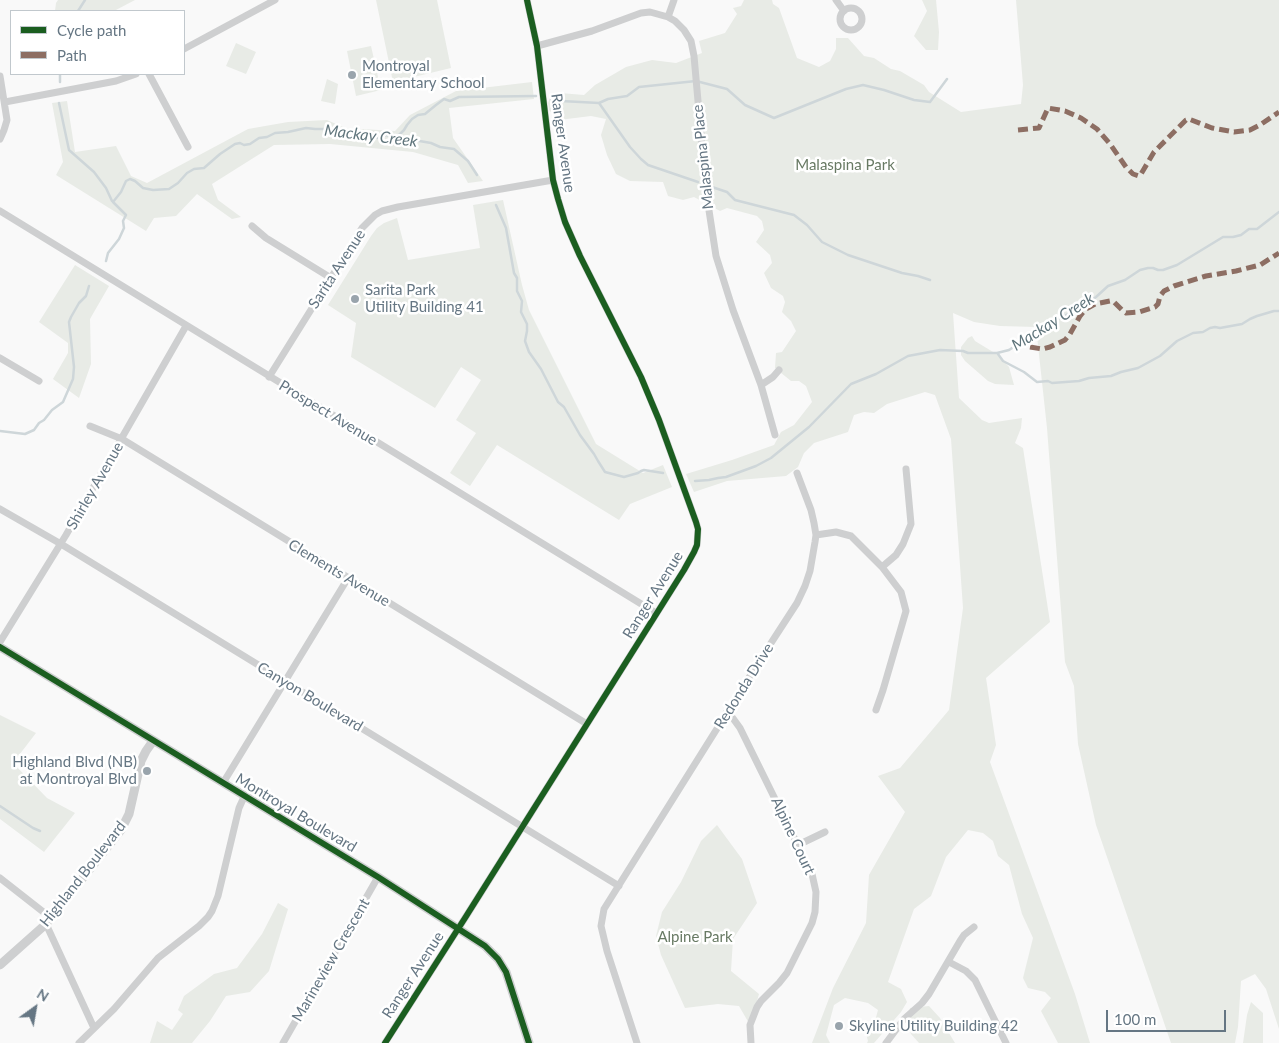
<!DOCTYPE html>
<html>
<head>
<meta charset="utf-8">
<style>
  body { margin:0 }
  #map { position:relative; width:1279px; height:1043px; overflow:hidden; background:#f9f9f9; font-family:Lato,sans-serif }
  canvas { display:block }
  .legend { position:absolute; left:10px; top:10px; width:175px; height:65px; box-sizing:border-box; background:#fff; border:1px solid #c1c8cd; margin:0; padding:6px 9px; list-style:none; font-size:15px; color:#657683 }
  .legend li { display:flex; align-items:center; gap:10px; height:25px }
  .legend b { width:25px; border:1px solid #c1c8cd }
  .north { position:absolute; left:10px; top:983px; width:50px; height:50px; -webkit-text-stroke:4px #fff; paint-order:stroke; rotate:32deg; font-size:14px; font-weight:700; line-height:20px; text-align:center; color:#657683 }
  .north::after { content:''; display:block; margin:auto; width:18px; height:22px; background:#657683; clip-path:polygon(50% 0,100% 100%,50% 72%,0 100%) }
  .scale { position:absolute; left:1106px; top:1010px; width:120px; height:22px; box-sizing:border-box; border:2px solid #657683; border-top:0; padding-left:6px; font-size:15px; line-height:18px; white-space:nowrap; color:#657683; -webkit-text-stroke:4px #fff; paint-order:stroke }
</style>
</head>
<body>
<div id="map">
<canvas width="1279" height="1043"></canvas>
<ul class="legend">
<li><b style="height:6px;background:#1b5e20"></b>Cycle path</li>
<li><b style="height:6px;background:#8d6e63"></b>Path</li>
</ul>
<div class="north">N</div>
<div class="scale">100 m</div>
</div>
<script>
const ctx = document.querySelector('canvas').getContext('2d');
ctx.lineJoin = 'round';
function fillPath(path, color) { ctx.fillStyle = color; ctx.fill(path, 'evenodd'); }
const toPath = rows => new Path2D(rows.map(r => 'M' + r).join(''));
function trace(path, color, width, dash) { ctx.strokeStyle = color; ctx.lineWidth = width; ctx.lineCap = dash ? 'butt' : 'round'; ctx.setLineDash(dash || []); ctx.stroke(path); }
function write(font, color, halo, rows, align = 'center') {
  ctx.font = font + ' Lato,sans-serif'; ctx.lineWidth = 5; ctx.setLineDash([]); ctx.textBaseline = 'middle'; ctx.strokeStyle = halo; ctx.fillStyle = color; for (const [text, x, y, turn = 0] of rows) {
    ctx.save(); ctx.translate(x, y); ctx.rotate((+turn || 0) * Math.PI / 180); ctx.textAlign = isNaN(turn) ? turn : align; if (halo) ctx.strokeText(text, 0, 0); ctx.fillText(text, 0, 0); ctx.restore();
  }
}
const green = toPath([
  [58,0,135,0,114,11,55,11,56,3],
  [376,0,437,0,451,68,393,82],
  [744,0,772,0,773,4,779,8,797,58,819,67,830,61,836,49,836,38,848,38,864,56,874,58,891,69,900,71,924,85,929,92,961,112,1021,104,1023,85,1016,0,1279,0,1279,1029,1266,989,1255,974,1241,981,1238,1027,1235,1043,1171,1043,1096,825,1078,744,1074,686,1065,662,1047,428,1036,327,1000,326,974,322,953,313,959,398,982,420,989,423,1022,418,1021,428,1015,443,1023,448,1050,622,986,678,996,745,990,762,1075,994,1090,1043,1058,1043,1041,1011,1051,998,1045,992,1028,988,1023,978,1033,938,1022,914,1009,865,998,856,993,841,983,833,968,830,946,857,931,896,914,909,888,982,901,989,907,1002,901,1012,874,1043,867,1043,868,1041,865,1030,875,1021,878,1010,868,1003,845,998,834,1005,826,1035,830,1043,812,1043,833,988,866,923,869,875,905,812,878,776,900,768,949,710,963,608,951,439,935,395,925,392,887,404,874,413,864,412,854,415,848,432,814,443,804,453,798,467,786,476,727,481,694,492,686,474,732,460,774,445,781,432,794,425,812,402,806,386,799,381,791,381,775,368,776,353,782,352,796,331,791,321,782,312,785,302,783,296,771,288,764,273,772,263,770,255,756,242,764,230,762,221,757,216,727,208,720,211,694,197,683,200,668,196,663,182,630,181,616,174,607,155,601,135,606,119,591,116,559,120,549,110,548,103,551,95,560,93,584,95,595,85,626,67,652,60,676,63,702,53,699,41,725,33,737,14,733,8,741,6],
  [922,0,936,0,939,32,938,50,926,50,914,36,927,11],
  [236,43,256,52,246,74,226,66],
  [371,46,381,90,356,96,347,51],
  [327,79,338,84,335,104,321,101],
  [532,82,534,99,449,108,453,138,483,181,468,183,458,165,413,152,330,144,274,145,212,184,218,200,241,217,232,219,197,194,176,216,154,218,146,231,56,175,63,162,52,103,67,101,75,152,116,146,131,176,147,183,248,129,288,122,327,120,345,128,395,131,410,115,456,91],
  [503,200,522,285,529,310,596,444,643,473,663,465,672,487,630,504,619,520,497,445,470,486,450,473,476,433,456,420,481,380,461,367,435,408,351,357,356,323,328,305,371,236,377,228,384,223,397,218,408,260,480,248,473,205],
  [75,265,109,286,90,319,91,364,79,398,53,379,68,353,68,343,39,322],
  [972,336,975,341,998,355,1009,367,1014,385,995,384,988,381,965,361,961,355,961,347,968,338],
  [0,715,36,733,13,763,47,798,75,813,44,852,0,819],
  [717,825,742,859,757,903,733,939,731,971,759,994,750,1025,739,1006,718,1004,685,1008,661,955,656,936,662,912,681,882,701,841],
  [278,903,288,909,269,971,250,992,226,996,210,1021,192,1043,150,1043,157,1021,172,1030,183,1014,178,1010,184,996,214,974,237,968,262,934],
  [1251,1002,1263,1013,1263,1043,1243,1043,1247,1015],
  [929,1006,940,1018,955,1043,919,1043,911,1034,908,1025,910,1008]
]);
const stream = toPath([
  [78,11,85,0],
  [60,82,60,74],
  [551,99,561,101,599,103,608,99,627,96,639,87,696,81,727,89,745,105,774,118,846,89,863,85,884,90,914,100,930,102,947,79],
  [59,103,69,150,94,172,106,188,112,201],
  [599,103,630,147,641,159,648,165,698,182],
  [397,137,404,130,407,125,412,119,418,115,425,114,436,105,444,99,450,101,459,97,536,96],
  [712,187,727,192,735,200,794,215,807,225,822,242,848,255,902,273,918,276,930,280],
  [496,205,506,228,514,273,517,278,517,291,522,301,521,312,527,324,527,331,525,341,529,352,541,369,558,402,564,407,580,435,594,454,598,461,605,472,624,477,638,473,641,471,644,470,663,473],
  [106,261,108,253,119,239,124,228,123,221,126,215,113,202,121,192,126,181,130,179,135,181,143,188,153,190,169,189,178,183,187,173,194,169,204,168,220,154,235,144,240,143,244,145,250,144,259,138,267,137,275,133,288,132,306,128,315,129,328,129,337,130,344,134,349,135,356,135,379,138,385,135,431,143,440,147,454,149,468,161,477,175],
  [998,354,1003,361,1024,372,1037,382,1048,381,1052,383,1079,381,1089,378,1111,376,1121,372,1138,368,1160,356,1177,341,1193,333,1203,332,1210,328,1215,327,1220,328,1242,324,1250,319,1257,316,1274,311,1279,311],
  [0,431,25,434,34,430,39,423,44,420,52,410,63,402,73,379,74,367,69,322,71,317,79,303,86,296,89,286],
  [695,481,709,480,718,478,726,477,756,466,771,458,809,427,851,384,876,374,908,356,940,350,963,351,968,353,997,353,1009,350,1054,321,1080,308,1096,297,1108,286,1125,280,1140,270,1148,268,1153,268,1158,270,1163,270,1177,265,1223,237,1233,237,1241,235,1249,229,1257,229,1279,212],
  [0,806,33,828,40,831]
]);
const minor = toPath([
  [836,0,844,11],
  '840 19a11 11 0 1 1 22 0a11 11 0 1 1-22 0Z',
  [668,17,674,0],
  [537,46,592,31,641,13,650,12,668,17,675,21,684,30,691,41,694,56,706,191,716,256,733,310,761,385,775,435],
  [184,49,275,0],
  [149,74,188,147],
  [0,76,7,120,4,130,0,139],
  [5,102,116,81,136,74],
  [0,211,656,613],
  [252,226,266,238,331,278],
  [0,358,39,381],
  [269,377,362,228,375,215,382,211,398,207,553,180],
  [761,385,773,377,779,370],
  [90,426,122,439,587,724],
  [0,509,61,544,619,886],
  [816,535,836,532,851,536,882,567,901,592,906,611,883,690,876,710],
  [882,567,896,555,903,544,911,524,906,469],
  [0,642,66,535,186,326],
  [726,713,732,717,740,728,812,874,816,892,815,912,812,923,787,973,779,983,761,1001,757,1007,750,1025,751,1043],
  [223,783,348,578],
  [798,845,825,832],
  [0,878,51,918],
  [46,924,94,1028],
  [949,962,966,971,975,980,1006,1043],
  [79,1043,114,1009,158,958,199,926,208,917,212,911,218,896,239,808,244,797],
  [283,1043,378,877],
  [385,1043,465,918,684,570,694,552,697,545,698,529,696,522,659,420,641,377,580,256,565,222,558,199,553,180,537,46,527,0],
  [637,1043,607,951,601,926,604,909,760,660,797,603,805,586,810,571,815,542,816,535,814,523,811,510,797,473],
  [886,1043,904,1019,922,1003,929,994,960,941,964,935,974,927]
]);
const tertiary = toPath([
  [0,647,378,877,485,946,498,959,506,972,529,1043],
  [0,965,46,924,121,830,129,814,141,761,146,751,153,741]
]);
const quiet = toPath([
  [1018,130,1039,128,1048,108,1065,111,1081,118,1097,129,1110,144,1126,167,1133,174,1139,176,1141,174,1154,152,1186,120,1189,119,1212,128,1234,132,1250,130,1260,125,1279,112],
  [1030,347,1042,349,1050,347,1065,340,1070,334,1080,316,1086,309,1095,304,1110,301,1114,302,1122,310,1126,313,1139,312,1155,307,1158,304,1160,296,1164,291,1174,286,1206,276,1236,271,1260,265,1279,253]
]);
const cycleway = toPath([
  [0,647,378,877,485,946,498,959,506,972,529,1043],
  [385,1043,465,918,684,570,694,552,697,545,698,529,696,522,659,420,641,377,580,256,565,222,558,199,553,180,537,46,527,0]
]);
const markers = [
  [352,75,5,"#99a4ac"],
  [355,299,5,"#99a4ac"],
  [147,771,5,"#99a4ac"],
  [839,1026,5,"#99a4ac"]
];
const poiNames = [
  ["Montroyal",362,66],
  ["Elementary School",362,83],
  ["Sarita Park",365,290],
  ["Utility Building 41",365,307],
  ["Highland Blvd (NB)",137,762,"right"],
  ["at Montroyal Blvd",137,779,"right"],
  ["Skyline Utility Building 42",849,1026]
];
const streetNames = [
  ["Ranger Avenue",563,143,82],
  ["Malaspina Place",703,157,-96],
  ["Sarita Avenue",337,269,-57],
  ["Prospect Avenue",328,413,31],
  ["Shirley Avenue",95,486,-60],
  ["Clements Avenue",339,573,31],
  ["Ranger Avenue",653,595,-58],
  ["Redonda Drive",744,686,-58],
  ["Canyon Boulevard",310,697,31],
  ["Montroyal Boulevard",296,813,31],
  ["Alpine Court",793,836,65],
  ["Highland Boulevard",83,874,-52],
  ["Marineview Crescent",331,960,-60],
  ["Ranger Avenue",413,975,-57]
];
const parkNames = [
  ["Malaspina Park",845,165],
  ["Alpine Park",695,937]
];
const waterNames = [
  ["Mackay Creek",371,136,7],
  ["Mackay Creek",1053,322,-32]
];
fillPath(green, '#e8ebe6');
trace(stream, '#ced6d9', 2.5);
trace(minor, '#cecfd0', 7);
trace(tertiary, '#cecfd0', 9);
trace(quiet, '#8d6e63', 5, [10, 5]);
trace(cycleway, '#1b5e20', 6);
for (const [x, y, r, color] of markers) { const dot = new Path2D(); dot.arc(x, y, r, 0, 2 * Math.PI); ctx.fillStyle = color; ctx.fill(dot); trace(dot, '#fff', 2); }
write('15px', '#657683', '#fff', poiNames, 'left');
write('15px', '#657683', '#fff', streetNames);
write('15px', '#687a64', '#fff', parkNames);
write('italic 16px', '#60757c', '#fff', waterNames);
</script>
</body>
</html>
